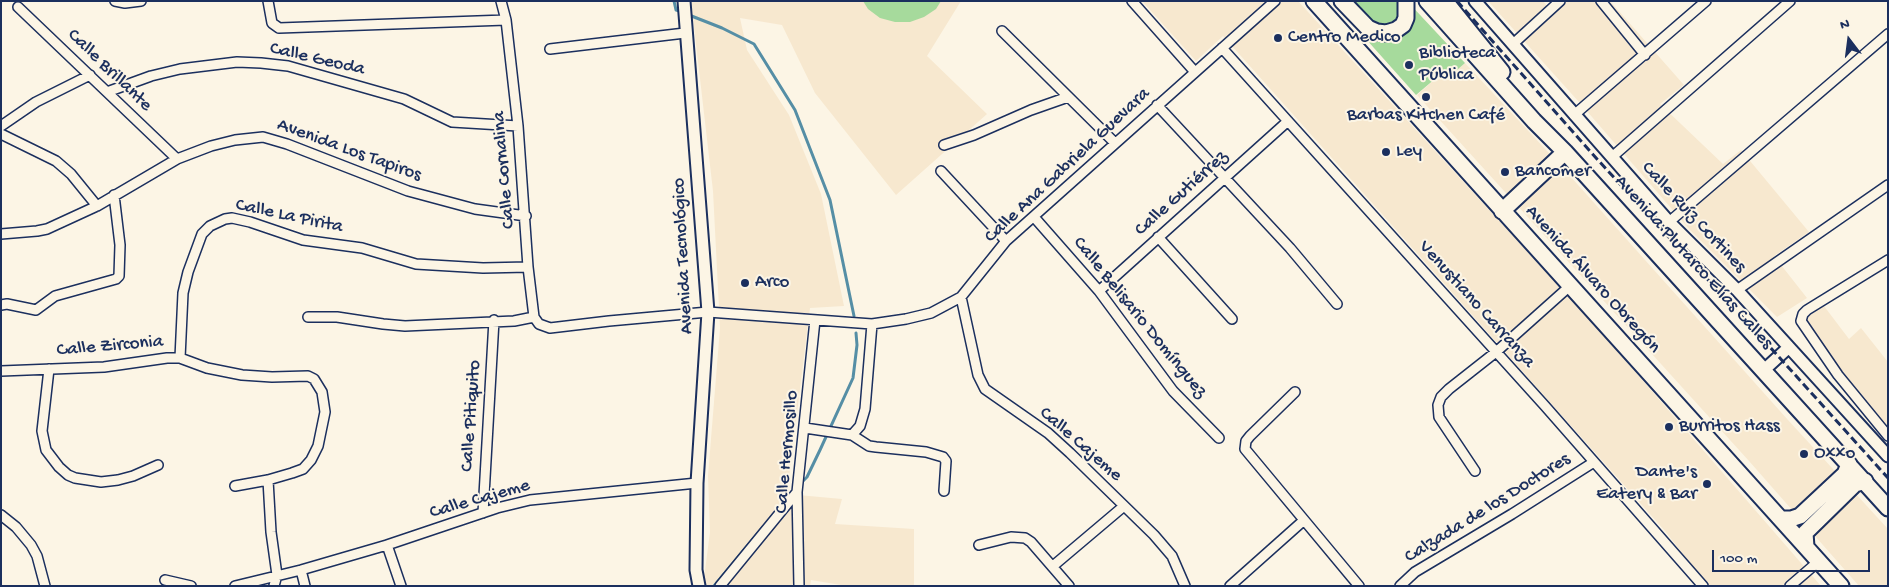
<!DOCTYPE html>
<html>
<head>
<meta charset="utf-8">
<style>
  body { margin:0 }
  #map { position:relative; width:1889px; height:587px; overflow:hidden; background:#fcf5e5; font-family:"Gochi Hand",sans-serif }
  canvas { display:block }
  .frame { position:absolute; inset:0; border:2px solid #1b2f5e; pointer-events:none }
  .north { position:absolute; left:1824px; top:15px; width:50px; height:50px; -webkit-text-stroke:4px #fcf5e5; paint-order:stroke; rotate:345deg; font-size:14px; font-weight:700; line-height:20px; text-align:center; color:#1b2f5e }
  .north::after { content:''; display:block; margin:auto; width:18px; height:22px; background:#1b2f5e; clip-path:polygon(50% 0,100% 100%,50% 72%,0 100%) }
  .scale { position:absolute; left:1712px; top:550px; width:158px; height:22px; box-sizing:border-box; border:2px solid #1b2f5e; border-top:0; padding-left:6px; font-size:15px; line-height:18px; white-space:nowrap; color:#1b2f5e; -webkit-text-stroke:4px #fcf5e5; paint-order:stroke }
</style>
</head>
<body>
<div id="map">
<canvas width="1889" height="587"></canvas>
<div class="frame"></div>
<div class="north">N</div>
<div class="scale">100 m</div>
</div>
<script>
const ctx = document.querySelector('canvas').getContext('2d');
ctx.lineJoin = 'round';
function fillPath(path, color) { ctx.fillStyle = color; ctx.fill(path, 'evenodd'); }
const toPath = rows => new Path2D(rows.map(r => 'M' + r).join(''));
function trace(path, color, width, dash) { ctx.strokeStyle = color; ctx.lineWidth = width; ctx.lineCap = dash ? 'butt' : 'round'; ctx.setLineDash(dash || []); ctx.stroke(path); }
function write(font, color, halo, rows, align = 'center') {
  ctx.font = font + ' "Gochi Hand",sans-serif'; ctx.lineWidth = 4; ctx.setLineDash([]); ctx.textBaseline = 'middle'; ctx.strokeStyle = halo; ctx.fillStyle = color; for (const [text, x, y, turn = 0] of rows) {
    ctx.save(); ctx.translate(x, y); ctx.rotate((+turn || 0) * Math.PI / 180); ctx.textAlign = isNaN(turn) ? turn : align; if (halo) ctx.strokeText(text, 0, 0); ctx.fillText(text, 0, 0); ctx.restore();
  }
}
const built = toPath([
  [691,1,961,1,927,56,987,114,896,195,815,93,782,25,740,18,747,50,789,115,821,194,844,306,810,308,787,494,842,499,835,524,914,529,914,586,847,586,811,580,810,586,703,586,710,532,708,476,720,328,713,191],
  [1142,1,1298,1,1598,329,1821,586,1708,586,1665,531,1223,36,1196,61],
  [1488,1,1543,1,1553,13,1566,1,1610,1,1684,85,1660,104,1723,164,1741,150,1809,232,1774,256,1807,298,1777,317,1690,230,1579,102],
  [1465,63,1562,167,1788,420,1888,529,1888,586,1859,586,1749,461,1417,95,1443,72,1449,77],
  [1824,306,1849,339,1861,328,1888,362,1888,428,1839,373,1803,318]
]);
const green = toPath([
  [863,1,941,1,936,9,924,17,910,22,895,22,880,18,868,9],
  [1332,1,1407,1,1465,63,1449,77,1443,72,1416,95]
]);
const stream = toPath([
  [674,1,676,10,683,12],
  [689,15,722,28,754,44,795,110,830,200,854,316],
  [800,484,807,477,820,450,853,378,857,345,856,333],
  [714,586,763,527]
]);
const street = toPath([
  [115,1,125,3,141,1],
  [268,1,272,23,279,28,506,20],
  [501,1,506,20,518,126,528,267,534,317],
  [1132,1,1195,72],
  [1601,1,1645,55],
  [18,7,177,159],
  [1002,31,1115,143],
  [1513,44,1560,1],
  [1222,48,1545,406,1703,586],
  [550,49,685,33],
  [107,92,151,76,180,69,237,62,261,63,288,66,404,99,452,122,518,126],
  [1157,105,1290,248,1337,304],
  [1574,115,1706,1],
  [1,126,36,102,90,75],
  [1,134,56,161,71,174,97,206],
  [944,145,974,135,1031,110,1068,97],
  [1612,157,1790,1],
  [941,171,1006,241],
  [1034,217,1099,291,1173,391,1219,438],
  [1669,222,1888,34],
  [1,234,37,231,47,229,97,206,177,159,211,146,235,140,263,137,287,144,408,191,475,209,526,216],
  [1158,237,1232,319],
  [1888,260,1807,310,1803,314,1801,321,1838,375,1888,436],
  [1737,290,1888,185],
  [1099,291,1288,121],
  [961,297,978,375,985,389,1048,433,1070,453,1154,535,1172,556,1185,586],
  [1,305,7,304,36,310,55,296,116,279,119,276,120,245,114,195],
  [308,317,337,317,383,324,405,326,514,321,534,317,539,324,550,328,609,321,708,312,872,324,906,319,931,313,961,297,1006,241,1275,1],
  [180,358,183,293,188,272,202,234,210,226,225,219,232,218,250,222,303,240,362,248,416,264,483,268,528,267],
  [49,369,42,431,46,450,59,467,68,475,75,478,101,482,118,480,133,476,158,465],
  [1,371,104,367,167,358,180,358,207,368,242,375,272,377,308,376,314,379,322,392,325,412,318,446,311,460,303,469,292,473,268,480,235,486],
  [1295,392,1250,436,1246,441,1245,449,1359,586],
  [805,428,852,435,869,446,876,447,926,452,943,457,946,461,944,491],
  [852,435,860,426,865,409,872,324],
  [1475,471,1439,417,1438,405,1441,397,1449,389,1496,352,1571,285],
  [268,480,271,532,277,575,274,586],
  [483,513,494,320],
  [1,515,16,527,31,545,37,556,45,586],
  [387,545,401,586],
  [979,545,1011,537,1025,538,1031,542,1069,586],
  [1053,566,1124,506],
  [301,570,305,586],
  [165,580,191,586],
  [235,586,301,570,387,545,497,508,530,500,697,483],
  [720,586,797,492],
  [799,586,797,492,815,320],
  [1230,586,1303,521],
  [1400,586,1415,572,1512,514,1594,462],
  [1790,586,1819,561]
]);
const secondary = toPath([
  [684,1,708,312,697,483,696,570,699,586],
  [1475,1,1669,222,1737,290,1888,456],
  [1764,370,1788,348]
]);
const highway = toPath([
  [1314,1,1841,586],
  [1342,1,1368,28,1377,32,1386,33,1396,30,1403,25,1406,18,1406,1],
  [1427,1,1534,121,1565,152,1888,508],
  [1445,1,1502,72],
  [1502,211,1565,152],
  [1782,519,1791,519,1800,516,1845,474,1849,464],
  [1806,547,1805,533,1855,484,1865,481]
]);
const rail = toPath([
  [1457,1,1597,159,1779,357,1888,478]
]);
const markers = [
  [1278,38,5,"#1b2f5e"],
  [1409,65,5,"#1b2f5e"],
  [1426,97,5,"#1b2f5e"],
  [1386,152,5,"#1b2f5e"],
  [1505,172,5,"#1b2f5e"],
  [745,283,5,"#1b2f5e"],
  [1669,427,5,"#1b2f5e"],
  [1804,454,5,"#1b2f5e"],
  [1707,484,5,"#1b2f5e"]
];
const poiNames = [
  ["Centro Medico",1288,38],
  ["Biblioteca",1419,54],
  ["Pública",1419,76],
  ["Barbas Kitchen Café",1426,116,"center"],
  ["Ley",1396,152],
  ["Bancomer",1515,172],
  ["Arco",755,283],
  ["Burritos Hass",1679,427],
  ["Oxxo",1814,454],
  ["Dante's",1697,473,"right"],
  ["Eatery & Bar",1697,495,"right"]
];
const streetNames = [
  ["Calle Geoda",317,60,13],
  ["Calle Brillante",109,71,44],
  ["Avenida Los Tapiros",349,151,20],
  ["Calle Ana Gabriela Guevara",1068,166,-43],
  ["Calle Cornalina",505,170,-95],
  ["Calle Gutiérrez",1182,194,-42],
  ["Calle La Pirita",289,217,12],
  ["Calle Ruíz Cortines",1693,218,47],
  ["Avenida Tecnológico",684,256,-93],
  ["Avenida Plutarco Elías Calles",1693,263,48],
  ["Avenida Álvaro Obregón",1592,280,48],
  ["Venustiano Carranza",1476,305,48],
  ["Calle Belisario Domínguez",1139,318,51],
  ["Calle Zirconia",110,347,-5],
  ["Calle Pitiquito",472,416,-86],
  ["Calle Cajeme",1080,445,41],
  ["Calle Hermosillo",788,452,-85],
  ["Calle Cajeme",480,500,-16],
  ["Calzada de los Doctores",1488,509,-32]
];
fillPath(built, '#f7e8cf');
fillPath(green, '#a6da9c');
trace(stream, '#558ea5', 3);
trace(street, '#1b2f5e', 12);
trace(secondary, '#1b2f5e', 15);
trace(highway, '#1b2f5e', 19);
trace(street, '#fcf5e5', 9);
trace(secondary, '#fcf5e5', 11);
trace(highway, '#fcf5e5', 15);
trace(rail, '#1b2f5e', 3, [8, 4]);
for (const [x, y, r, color] of markers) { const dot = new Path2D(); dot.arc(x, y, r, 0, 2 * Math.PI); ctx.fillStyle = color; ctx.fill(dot); trace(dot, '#fcf5e5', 2); }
write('19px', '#1b2f5e', '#fcf5e5', poiNames, 'left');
write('19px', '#1b2f5e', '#fcf5e5', streetNames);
</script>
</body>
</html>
